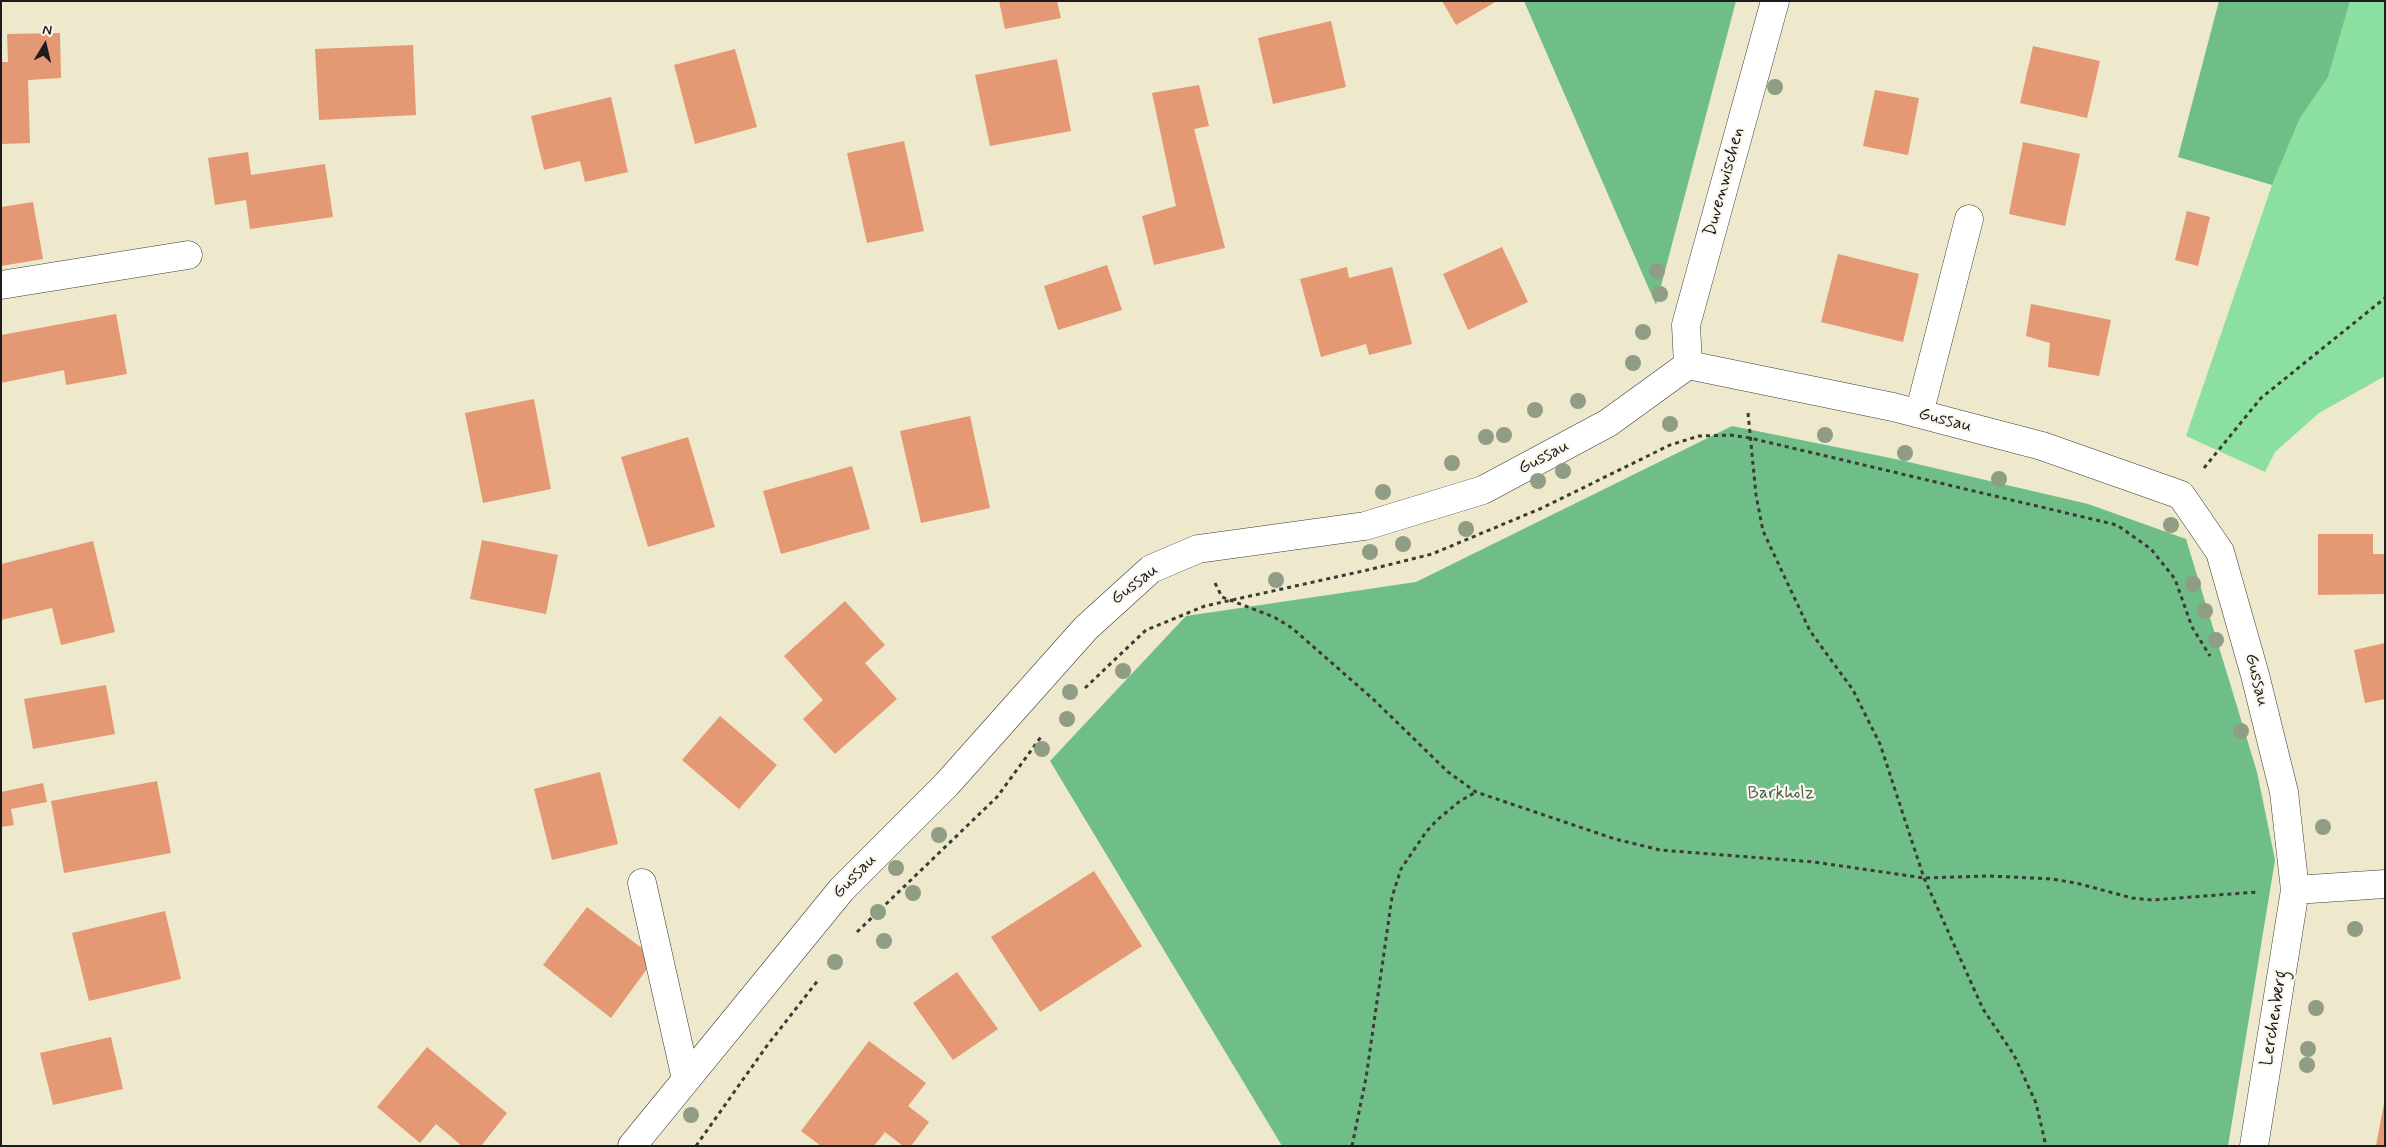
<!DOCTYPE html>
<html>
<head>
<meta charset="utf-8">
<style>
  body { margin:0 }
  #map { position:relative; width:2386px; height:1147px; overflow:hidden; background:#eee8cc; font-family:Mynerve,sans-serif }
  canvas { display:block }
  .frame { position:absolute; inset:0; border:2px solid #1c1c1c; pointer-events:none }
  .north { position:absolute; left:20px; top:20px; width:50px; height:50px; -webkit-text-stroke:4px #fbf7ec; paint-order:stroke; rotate:9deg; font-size:14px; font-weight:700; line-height:20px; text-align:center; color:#1c1c1c }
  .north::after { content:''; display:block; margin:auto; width:18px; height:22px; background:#1c1c1c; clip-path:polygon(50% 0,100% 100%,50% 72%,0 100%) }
</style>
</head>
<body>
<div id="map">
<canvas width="2386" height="1147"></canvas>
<div class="frame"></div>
<div class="north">N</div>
</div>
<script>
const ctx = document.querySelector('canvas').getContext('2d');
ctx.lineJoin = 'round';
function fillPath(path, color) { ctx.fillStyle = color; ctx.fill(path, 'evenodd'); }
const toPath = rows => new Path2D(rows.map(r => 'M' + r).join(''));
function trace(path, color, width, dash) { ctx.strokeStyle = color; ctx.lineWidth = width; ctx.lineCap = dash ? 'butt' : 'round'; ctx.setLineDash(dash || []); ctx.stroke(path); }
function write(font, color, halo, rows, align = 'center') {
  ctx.font = font + ' Mynerve,sans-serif'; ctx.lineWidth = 4.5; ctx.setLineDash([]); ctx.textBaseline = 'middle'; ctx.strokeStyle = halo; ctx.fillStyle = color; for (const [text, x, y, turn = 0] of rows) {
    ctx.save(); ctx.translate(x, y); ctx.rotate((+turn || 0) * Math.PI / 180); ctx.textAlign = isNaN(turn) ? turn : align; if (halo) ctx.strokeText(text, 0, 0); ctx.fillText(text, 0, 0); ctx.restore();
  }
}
const green = toPath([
  [2350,1,2385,1,2385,376,2319,413,2275,452,2265,472,2186,436,2272,185,2300,118,2328,76]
]);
const forest = toPath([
  [1524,1,1736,1,1656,305],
  [2219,1,2350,1,2328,77,2300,118,2272,185,2178,157],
  [1732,426,1900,460,2088,504,2186,539,2257,772,2275,860,2228,1146,1282,1146,1050,761,1186,616,1416,582]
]);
const building = toPath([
  [999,1,1057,1,1061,18,1005,29],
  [1442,1,1497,1,1456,25],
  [1331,21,1346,87,1273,104,1258,38],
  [60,33,61,78,28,80,30,143,1,144,1,62,8,62,7,34],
  [413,45,416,115,319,120,315,49],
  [2033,46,2100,61,2087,118,2020,103],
  [735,49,757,127,695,144,674,65],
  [1057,59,1071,131,990,146,975,75],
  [1199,85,1209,126,1194,129,1225,248,1154,265,1142,216,1176,206,1152,93],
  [1875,90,1919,98,1908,155,1863,146],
  [611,97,628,172,585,182,580,161,544,170,531,116],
  [904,141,924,231,867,243,847,153],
  [2023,142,2080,154,2065,226,2009,214],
  [248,152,251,175,325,164,333,217,250,229,246,200,215,205,208,158],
  [33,202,43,259,1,266,1,207],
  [2187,211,2210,217,2198,266,2175,260],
  [1502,247,1528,302,1468,330,1443,274],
  [1838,254,1919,274,1903,342,1821,322],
  [1107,265,1122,310,1058,330,1044,286],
  [1347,267,1349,278,1392,267,1412,344,1369,355,1366,344,1321,357,1300,279],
  [2031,304,2111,320,2099,376,2048,367,2050,343,2026,336],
  [116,314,127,374,66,385,64,370,1,383,1,335],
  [534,399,551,489,483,503,465,413],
  [970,416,990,508,921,523,900,431],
  [688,437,715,527,648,547,621,457],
  [852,466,870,529,781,554,763,491],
  [2318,534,2373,534,2373,554,2385,554,2385,594,2318,595],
  [482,540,558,555,546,614,470,599],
  [93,541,115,632,61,645,52,608,1,620,1,564],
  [845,601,885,645,865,663,897,699,835,754,803,719,823,700,784,656],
  [2385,643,2385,699,2365,703,2354,650],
  [106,685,115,734,33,749,24,699],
  [720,716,777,765,739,809,682,760],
  [600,772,618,844,552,860,534,789],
  [157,781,171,853,64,873,51,801],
  [43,783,47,802,11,809,14,825,1,827,1,792],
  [1094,871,1142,946,1040,1012,991,937],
  [587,907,655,958,611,1018,543,965],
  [165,911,181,979,89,1001,72,933],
  [957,972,998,1029,953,1060,913,1003],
  [111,1037,123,1089,53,1105,40,1053],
  [869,1041,926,1083,908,1106,929,1122,911,1146,903,1146,885,1132,874,1146,821,1146,801,1131],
  [427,1047,507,1113,481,1146,462,1146,436,1124,420,1143,377,1107],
  [2384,1103,2385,1146,2376,1146]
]);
const path = toPath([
  [1748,413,1756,495,1763,531,1810,631,1853,690,1880,744,1924,878,1983,1009,2014,1055,2036,1103,2046,1146],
  [2204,468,2261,398,2385,298],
  [1215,583,1222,597,1274,617,1292,628,1373,699,1448,772,1476,792,1615,839,1660,850,1814,862,1924,878,1989,876,2053,879,2080,884,2132,898,2152,900,2257,892],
  [1085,688,1146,630,1205,606,1372,569,1432,554,1542,508,1670,445,1699,436,1730,435,1750,438,2117,525,2151,549,2175,579,2192,627,2210,656],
  [857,932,997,797,1041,737],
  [696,1146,766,1047,819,979],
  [1352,1146,1366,1078,1392,897,1401,869,1426,832,1437,820,1460,801,1476,792]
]);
const minor = toPath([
  [1,285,188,255],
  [1688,365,1686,325,1775,1],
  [1919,414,1969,219],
  [642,883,686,1079],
  [2295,890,2385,884],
  [632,1146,842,889,947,784,1086,628,1151,569,1198,549,1365,526,1483,490,1608,423,1688,365,1893,407,2042,446,2181,495,2220,552,2255,675,2284,792,2295,890,2254,1146]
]);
const trees = [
  [1775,87],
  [1657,271],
  [1660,294],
  [1643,332],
  [1633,363],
  [1578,401],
  [1535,410],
  [1670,424],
  [1504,435],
  [1825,435],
  [1486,437],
  [1905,453],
  [1452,463],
  [1563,471],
  [1999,479],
  [1538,481],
  [1383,492],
  [2171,525],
  [1466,529],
  [1403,544],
  [1370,552],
  [1276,580],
  [2193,584],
  [2205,611],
  [2216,640],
  [1123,671],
  [1070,692],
  [1067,719],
  [2241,731],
  [1042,749],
  [2323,827],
  [939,835],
  [896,868],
  [913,893],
  [878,912],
  [2355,929],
  [884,941],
  [835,962],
  [2316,1008],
  [2308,1049],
  [2307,1065],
  [691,1115]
];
const streetNames = [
  ["Duvenwischen",1725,182,-75],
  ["Gussau",1945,421,14],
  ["Gussau",1544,458,-28],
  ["Gussau",1135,585,-38],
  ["Gussau",2256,680,76],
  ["Gussau",855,877,-46],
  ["Lerchenberg",2275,1018,-81]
];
const parkNames = [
  ["Barkholz",1781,794]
];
fillPath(green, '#8adfa1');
fillPath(forest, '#6fbe87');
fillPath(building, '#e49873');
trace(minor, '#3c3b36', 29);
trace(path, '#3c3b36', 3, [4, 4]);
trace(minor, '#fff', 28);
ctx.fillStyle = '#8f9d85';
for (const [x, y] of trees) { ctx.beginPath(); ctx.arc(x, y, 8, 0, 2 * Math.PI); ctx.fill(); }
write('18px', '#1c1c1c', '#fbf7ec', streetNames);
write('18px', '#42604b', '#fbf7ec', parkNames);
</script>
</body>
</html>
